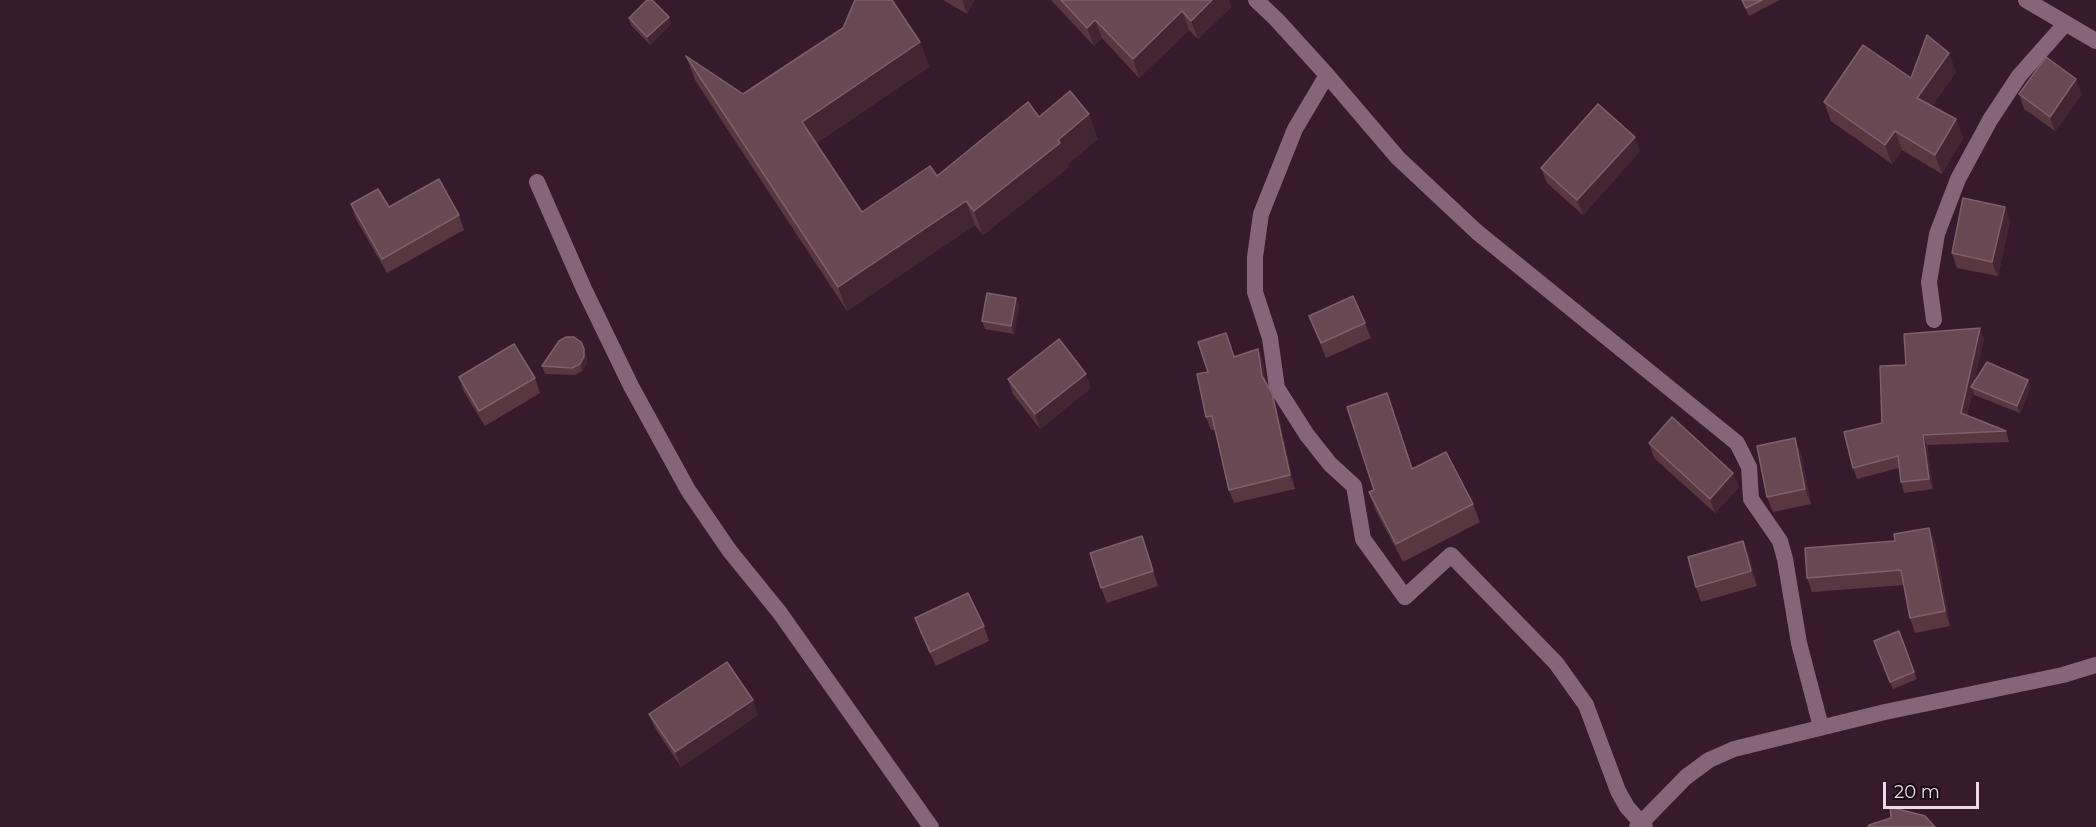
<!DOCTYPE html>
<html>
<head>
<meta charset="utf-8">
<style>
  body { margin:0 }
  #map { position:relative; width:2096px; height:827px; overflow:hidden; background:#371b2d; font-family:Montserrat,sans-serif }
  canvas { display:block }
  .scale { position:absolute; left:1883px; top:782px; width:96px; height:27px; box-sizing:border-box; border:3px solid #eddae5; border-top:0; padding-left:8px; font-size:18px; line-height:21px; white-space:nowrap; color:#eddae5; -webkit-text-stroke:4px #170a12; paint-order:stroke }
</style>
</head>
<body>
<div id="map">
<canvas width="2096" height="827"></canvas>
<div class="scale">20 m</div>
</div>
<script>
const ctx = document.querySelector('canvas').getContext('2d');
ctx.lineJoin = 'round';
const toPath = rows => new Path2D(rows.map(r => 'M' + r).join(''));
function trace(path, color, width, dash) { ctx.strokeStyle = color; ctx.lineWidth = width; ctx.lineCap = dash ? 'butt' : 'round'; ctx.setLineDash(dash || []); ctx.stroke(path); }
function fillPath(path, color) { ctx.fillStyle = color; ctx.fill(path, 'evenodd'); }
const minor = toPath([
  [1256,0,1277,20,1327,75,1398,158,1477,232,1737,443,1749,467,1751,499,1780,541,1785,559,1799,643,1821,727],
  [2026,0,2096,41],
  [1327,75,1295,129,1261,214,1255,257,1255,292,1270,338,1277,388,1307,435,1330,464,1354,486,1363,539,1405,597,1451,555,1556,663,1586,705,1618,791,1627,807,1645,827],
  [537,182,584,289,631,386,688,490,729,550,780,613,931,827],
  [1934,320,1929,282,1937,234,1958,179,1990,120,2019,76,2065,24],
  [1637,827,1686,777,1709,760,1734,749,1885,712,2063,675,2096,665]
]);
const wall = toPath([
  [943,0,974,0,967,14],
  [1051,0,1229,0,1231,7,1198,39,1189,30,1139,78,1102,38,1094,46],
  [1741,0,1780,0,1749,16],
  [669,17,671,24,650,45,631,25,629,18],
  [920,42,929,67,816,143,862,212,937,176,1039,117,1098,139,1068,164,1069,167,983,235,975,225,847,311,695,80,686,56,743,94],
  [1956,72,1932,106,1956,119,1963,138,1942,174,1902,150,1892,164,1831,121,1824,102,1911,78],
  [2019,94,2082,94,2055,131,2024,109],
  [1640,151,1583,215,1547,183,1541,168],
  [351,204,389,207,459,215,464,230,387,273,356,219],
  [2005,207,2010,221,1998,276,1957,268,1952,253],
  [1016,298,1019,306,1014,334,985,329,982,321],
  [1309,316,1365,323,1371,338,1326,358],
  [1984,338,1974,383,2031,387,2020,413,1974,395,1973,390,1967,415,2006,431,2009,442,1927,445,1933,489,1904,493,1901,482,1899,468,1857,479,1853,468,1882,423,1906,365],
  [1258,349,1263,362,1266,383,1272,393,1276,406,1295,489,1234,503,1229,490,1215,430,1211,430,1206,417,1208,372,1234,356],
  [587,357,587,364,582,371,575,375,545,374,542,366],
  [459,377,535,378,540,393,485,426,464,392],
  [1008,379,1091,388,1040,429,1013,394],
  [1387,393,1413,469,1473,504,1480,522,1403,562,1376,511,1369,492,1374,490],
  [1649,443,1739,487,1715,513,1654,458],
  [1801,453,1811,504,1773,512,1767,497],
  [1895,541,1935,542,1950,626,1915,633,1910,618,1904,585,1812,592,1807,578],
  [1147,551,1158,586,1107,603,1101,588],
  [1749,556,1757,586,1701,602,1696,587],
  [915,618,984,626,989,641,936,666,920,632],
  [1899,631,1917,679,1893,689,1874,641],
  [649,714,758,715,681,767,655,728]
]);
const shadedWall = toPath([
  [962,0,974,0,967,14],
  [1212,0,1229,0,1231,7,1198,39,1191,21],
  [1182,11,1189,30,1139,78,1133,59],
  [669,17,671,24,650,45,647,37],
  [1095,20,1102,38,1094,46,1087,28],
  [920,42,929,67,811,146,802,122],
  [1949,53,1956,72,1924,117,1917,98],
  [2076,79,2082,94,2055,131,2050,117],
  [1089,114,1098,139,1068,164,1069,167,983,235,974,211],
  [1956,119,1963,138,1942,174,1935,155],
  [1895,131,1902,150,1892,164,1885,145],
  [1635,137,1640,151,1583,215,1577,200],
  [966,201,975,225,847,311,838,287],
  [2005,207,2010,221,1998,276,1992,262],
  [1016,298,1019,306,1014,334,1011,326],
  [1980,328,1984,338,1973,388,1971,387,1973,390,1965,424,1961,413],
  [584,349,587,357,587,364,582,371,580,364],
  [1258,349,1263,362,1267,389,1262,376],
  [1086,374,1091,388,1040,429,1035,414],
  [2028,380,2031,387,2020,413,2017,406],
  [1272,393,1276,406,1295,489,1290,475],
  [1923,435,1927,445,1933,489,1929,479],
  [1795,438,1801,453,1811,504,1805,489],
  [1733,473,1739,487,1715,513,1710,499],
  [1929,528,1935,542,1950,626,1945,611],
  [1743,541,1749,556,1757,586,1751,571],
  [753,700,758,715,681,767,675,752]
]);
const building = toPath([
  [647,0,652,0,669,17,647,37,629,18,647,0],
  [855,0,892,0,920,42,802,122,862,212,930,166,937,176,1028,102,1039,117,1070,91,1089,114,1058,140,1060,143,974,211,966,201,838,287,686,56,743,94,843,28,855,0],
  [1061,0,1212,0,1191,21,1182,11,1133,59,1095,20,1087,28,1061,0],
  [1742,0,1762,0,1746,8,1742,0],
  [1927,35,1949,53,1917,98,1956,119,1935,155,1895,131,1885,145,1824,102,1863,45,1911,78,1927,35],
  [2046,57,2076,79,2050,117,2019,94,2046,57],
  [1598,104,1635,137,1577,200,1541,168,1598,104],
  [439,179,459,215,382,259,351,204,378,189,389,207,439,179],
  [1963,198,2005,207,1992,262,1952,253,1963,198],
  [987,293,1016,298,1011,326,982,321,987,293],
  [1353,296,1365,323,1321,343,1309,316,1353,296],
  [1980,328,1961,413,2006,431,1923,435,1929,479,1901,482,1898,456,1853,468,1844,432,1882,423,1880,366,1906,365,1904,334,1980,328],
  [1226,333,1234,357,1258,349,1262,376,1272,393,1290,475,1229,490,1212,416,1206,417,1197,374,1208,372,1198,342,1226,333],
  [566,337,574,337,581,342,584,349,584,357,580,364,572,368,542,366,559,341,566,337],
  [1059,339,1086,374,1035,414,1008,379,1059,339],
  [514,344,535,378,479,411,459,377,514,344],
  [1987,362,2028,380,2017,406,1971,387,1987,362],
  [1387,393,1412,469,1446,452,1473,504,1396,544,1369,492,1374,490,1347,407,1387,393],
  [1672,417,1733,473,1710,499,1649,443,1672,417],
  [1795,438,1805,489,1767,497,1757,446,1795,438],
  [1929,528,1945,611,1910,618,1901,570,1807,578,1805,548,1895,541,1894,534,1929,528],
  [1142,536,1153,571,1101,588,1090,553,1142,536],
  [1743,541,1751,571,1696,587,1688,557,1743,541],
  [968,593,984,626,930,652,915,618,968,593],
  [1899,631,1914,672,1890,682,1874,641,1899,631],
  [727,662,753,700,675,752,649,714,727,662],
  [1890,807,1925,816,1935,827,1868,827,1869,825,1891,818,1890,807]
]);
trace(minor, '#86657a', 16);
fillPath(wall, '#583741');
fillPath(shadedWall, '#442532');
fillPath(building, '#684953');
trace(building, '#7d606a', 1.5);
</script>
</body>
</html>
